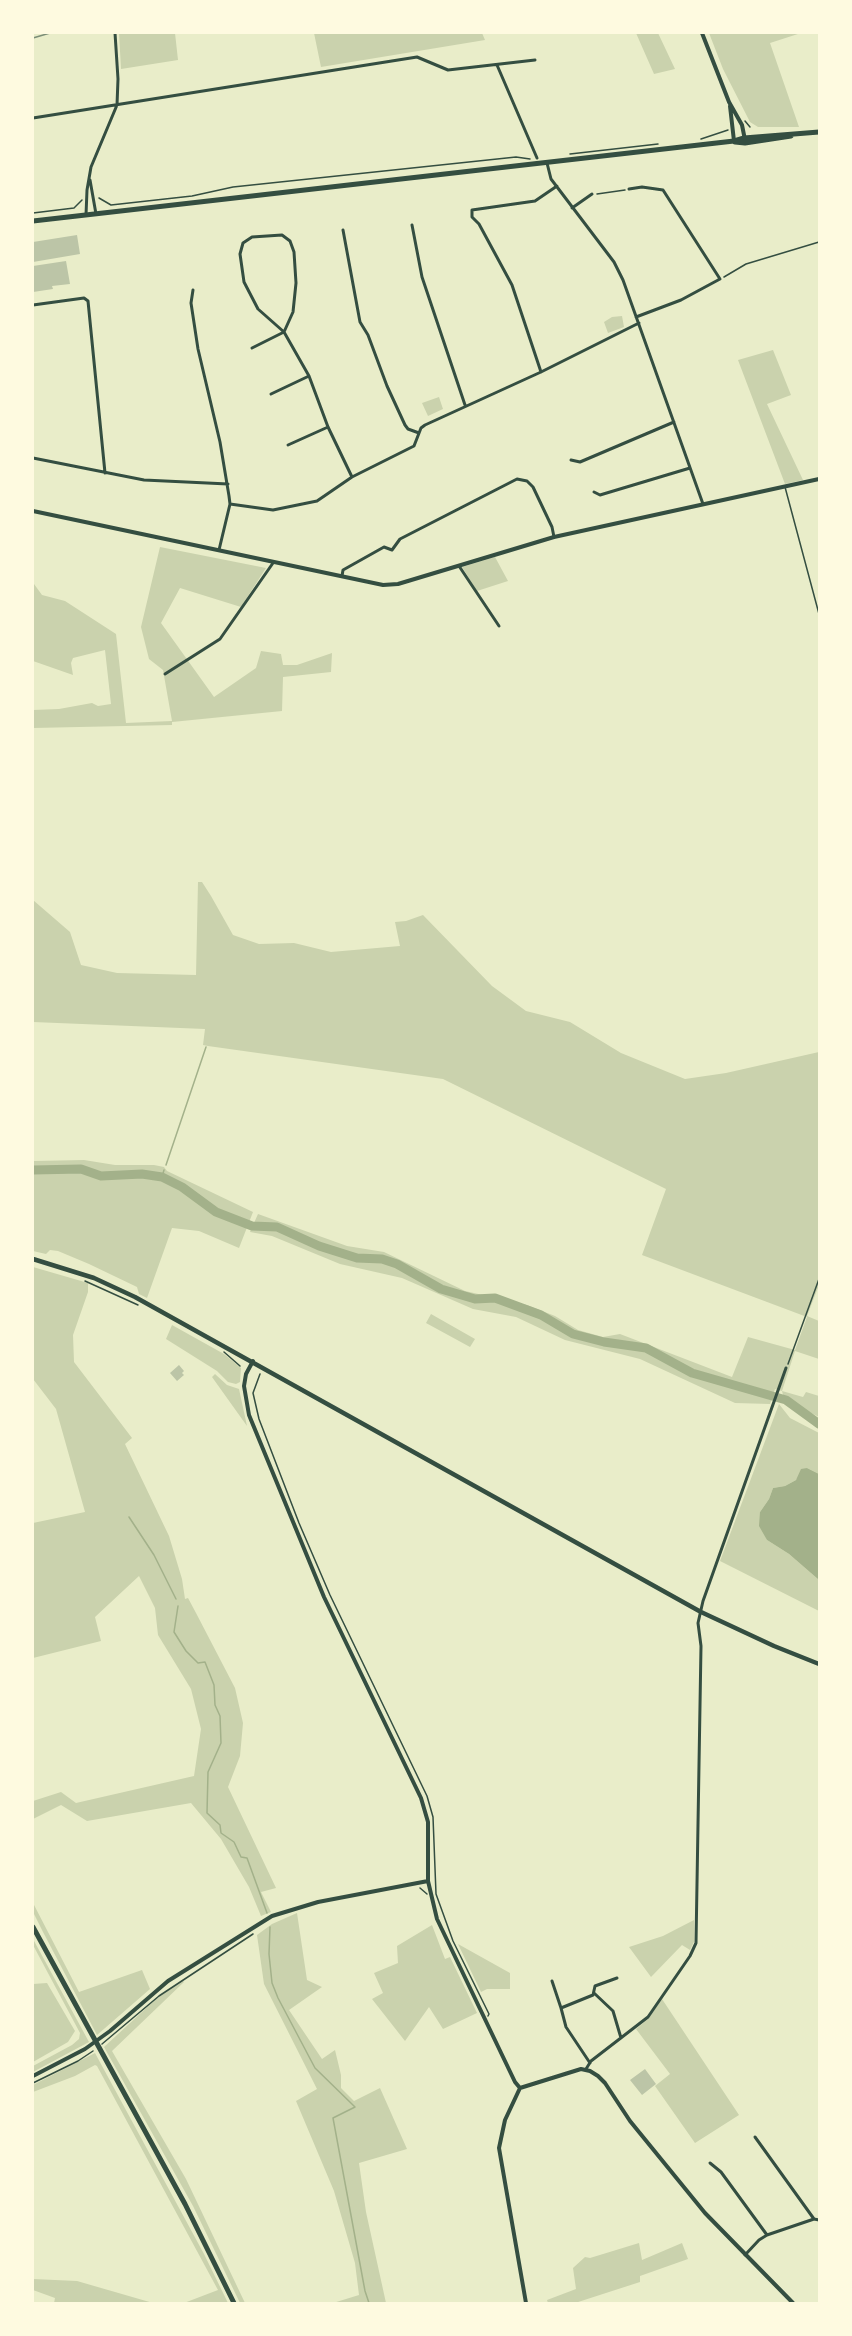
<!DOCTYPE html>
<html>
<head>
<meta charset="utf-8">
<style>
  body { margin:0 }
  #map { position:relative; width:852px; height:2336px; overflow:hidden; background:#e9edc9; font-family:"Varela Round",sans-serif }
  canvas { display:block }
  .frame { position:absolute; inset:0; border:34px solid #fefae0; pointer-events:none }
</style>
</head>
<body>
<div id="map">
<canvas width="852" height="2336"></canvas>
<div class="frame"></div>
</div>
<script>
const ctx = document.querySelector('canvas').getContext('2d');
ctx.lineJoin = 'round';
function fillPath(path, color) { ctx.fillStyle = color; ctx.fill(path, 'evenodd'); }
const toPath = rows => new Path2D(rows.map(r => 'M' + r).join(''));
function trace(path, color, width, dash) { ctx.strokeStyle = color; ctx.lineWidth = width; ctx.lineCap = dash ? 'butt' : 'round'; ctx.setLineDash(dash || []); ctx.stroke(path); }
const green = toPath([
  [119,33,175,33,178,60,121,69],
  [314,33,482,33,485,40,321,67],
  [636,33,658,33,675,69,654,74],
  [709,33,801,33,770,43,799,127,758,127,750,122,723,69],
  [622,316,624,327,608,333,604,322,612,317],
  [773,350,791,395,767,404,803,480,785,484,738,360],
  [439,397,443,409,428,416,422,403],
  [160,547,266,568,241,607,180,588,161,623,214,697,256,668,261,651,281,654,283,665,297,665,332,653,331,672,283,677,282,711,172,722,172,725,33,728,33,710,59,709,92,703,98,706,111,704,105,650,73,658,71,663,73,675,33,661,34,584,42,595,65,601,116,634,126,723,172,721,163,670,149,659,141,627],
  [495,557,508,581,477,591,462,567],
  [198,882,202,882,211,896,233,935,259,944,294,943,331,952,400,946,395,922,406,921,423,915,492,986,526,1011,570,1022,621,1053,685,1079,726,1073,819,1052,819,1285,807,1316,819,1321,819,1359,795,1351,782,1391,803,1397,806,1392,819,1396,819,1417,795,1405,783,1395,782,1391,775,1389,770,1404,735,1403,640,1359,565,1340,516,1317,473,1309,402,1278,340,1264,272,1236,250,1232,258,1214,347,1246,384,1252,465,1291,527,1305,555,1316,578,1330,603,1337,620,1334,732,1377,748,1337,795,1350,807,1317,642,1255,666,1189,443,1079,208,1046,203,1045,205,1029,33,1022,33,900,70,932,81,965,117,973,196,975],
  [84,1160,115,1165,154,1165,164,1167,167,1171,253,1212,239,1248,199,1231,172,1228,147,1298,139,1294,137,1287,89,1264,58,1251,50,1250,46,1254,33,1251,33,1161],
  [33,1267,88,1283,88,1292,73,1335,74,1362,132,1438,125,1444,169,1536,182,1579,185,1599,188,1598,196,1613,235,1688,243,1723,240,1756,228,1787,276,1888,261,1892,271,1912,261,1916,249,1887,221,1839,191,1803,87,1821,61,1805,33,1819,33,1801,61,1792,76,1803,194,1776,201,1729,191,1689,158,1635,155,1608,139,1576,95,1617,101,1641,33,1658,33,1523,85,1512,56,1409,33,1379],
  [431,1314,475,1339,470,1347,426,1323],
  [172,1325,224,1354,241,1368,240,1382,236,1384,228,1382,217,1371,166,1339],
  [215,1374,227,1385,239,1389,247,1426,212,1377],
  [779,1404,790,1418,819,1433,819,1474,807,1468,796,1480,785,1486,773,1488,769,1499,760,1512,767,1540,789,1554,819,1580,819,1611,720,1561],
  [33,1903,79,1992,142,1970,150,1989,97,2035,43,1932,33,1912],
  [297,1913,307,1980,322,1987,289,2010,322,2059,335,2050,341,2075,341,2088,354,2101,380,2088,407,2149,359,2163,366,2212,386,2303,333,2303,359,2295,355,2263,334,2191,296,2101,317,2089,264,1984,257,1935,272,1924],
  [694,1920,694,1942,690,1950,682,1945,651,1977,629,1947,663,1936],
  [432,1925,445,1959,450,1957,477,2013,443,2029,429,2007,405,2041,372,1999,383,1993,374,1973,398,1963,397,1946],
  [33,1939,89,2042,33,2072,33,2066,72,2045,79,2039,80,2033,33,1945],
  [458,1944,510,1973,510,1989,487,1989,481,1992],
  [182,1980,184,1982,112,2051,186,2179,245,2303,240,2303,193,2206,104,2047,155,2000],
  [47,1983,75,2031,68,2042,33,2062,33,1984],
  [662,1999,739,2115,695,2143,655,2086,670,2074,636,2029,648,2019],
  [95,2053,204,2254,228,2303,184,2303,218,2290,97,2066,95,2065,75,2076,33,2092,33,2085],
  [639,2243,642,2260,682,2243,688,2259,640,2276,640,2282,575,2303,548,2303,547,2300,576,2289,573,2268,585,2257,590,2258],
  [33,2279,77,2281,153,2303,54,2303,55,2298,33,2290]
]);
const water = toPath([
  [807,1468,819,1474,819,1580,789,1554,767,1540,759,1526,760,1512,769,1499,773,1488,785,1486,796,1480,801,1469]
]);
const stream = toPath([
  [166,1165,206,1047],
  [162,1177,164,1170],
  [129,1517,154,1555,176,1599],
  [178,1606,174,1632,186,1651,198,1663,205,1662,214,1685,215,1705,220,1716,221,1743,208,1772,207,1813,220,1825,221,1833,234,1842,241,1857,247,1858,267,1913],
  [270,1927,269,1954,272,1983,278,1998,315,2068,355,2107,333,2118,365,2291,369,2303]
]);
const river = toPath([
  [33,1170,81,1169,101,1176,142,1174,162,1177,182,1187,216,1212,252,1226,277,1227,319,1246,357,1258,382,1259,397,1264,441,1289,475,1299,495,1298,541,1315,573,1334,604,1342,646,1348,692,1373,786,1400,819,1424]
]);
const building = toPath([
  [77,235,80,254,33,262,33,242],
  [66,261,70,284,52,286,53,289,33,292,33,266],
  [179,1365,184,1371,182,1373,184,1375,177,1381,170,1373],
  [645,2069,656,2084,642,2095,630,2080]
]);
const path = toPath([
  [745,121,750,127],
  [701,139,728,130],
  [570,154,658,144],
  [597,194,625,190],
  [99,198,111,205,192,196,233,187,516,157,530,159],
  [33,213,74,208,82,200],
  [724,277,746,264,819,242],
  [85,1281,138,1305],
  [224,1352,240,1366],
  [788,1364,819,1279],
  [260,1374,253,1393,259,1419,299,1523,330,1595,427,1796,433,1817,436,1894,453,1941,489,2014,488,2016],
  [420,1888,427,1894],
  [102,2044,159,1996,253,1934],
  [33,2083,78,2061,93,2051]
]);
const service = toPath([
  [785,487,819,614]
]);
const minor = toPath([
  [497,65,537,158],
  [33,118,417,57,448,70,535,60],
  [547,163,551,179,614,262,623,280,703,504],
  [90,180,96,214],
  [629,189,642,187,663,190,720,279,681,300,636,317],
  [572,208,592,194],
  [86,215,87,190,91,167,117,105,118,79,115,33],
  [412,225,422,277,465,405],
  [343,230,360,322,368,335,387,386,405,425,408,429,419,433],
  [193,290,191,303,198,349,220,442,229,496,230,504,219,550],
  [33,305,84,298,88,301,105,473],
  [252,348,284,332,293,312,296,283,294,252,290,241,282,235,252,237,243,243,240,254,244,282,258,309,284,332,309,376,328,427,352,477],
  [541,372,512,285,479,224,472,217,472,210,535,201,557,186],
  [271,394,309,376],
  [288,445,328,427],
  [33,458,144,480,228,484],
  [571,460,580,462,674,422],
  [594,492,600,495,690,468],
  [230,504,273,510,317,501,352,477,414,446,421,428,425,425,541,372,639,323],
  [459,566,499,626],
  [342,576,343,570,384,547,392,550,400,539,517,479,527,481,533,487,552,527,554,537],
  [165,674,220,639,273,563],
  [552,1981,561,2008],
  [594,1993,613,2011,621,2038],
  [590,2063,566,2027,561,2008,593,1995,595,1986,617,1978],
  [586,2069,591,2061,648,2017,690,1956,696,1943,701,1646,698,1623,703,1601,786,1368],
  [755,2137,814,2219],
  [710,2163,721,2172,767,2235],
  [745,2255,759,2240,767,2235,814,2219,819,2220]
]);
const tertiary = toPath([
  [702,33,729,102,742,125,745,140],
  [730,106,734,141],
  [33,511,383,585,398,584,554,537,819,479],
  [253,1361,246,1374,244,1386,249,1415,324,1597,421,1798,428,1822,428,1881,437,1919,515,2082,520,2088],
  [33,2076,85,2049,110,2031,168,1981,272,1916,318,1902,428,1881],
  [520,2088,581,2069,590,2071,598,2076,605,2083,630,2121,705,2213,793,2303],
  [520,2088,505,2120,499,2148,526,2303]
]);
const secondary = toPath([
  [33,1259,94,1278,135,1297,701,1612,774,1646,819,1664]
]);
const primary = toPath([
  [735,142,745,143,791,136],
  [33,221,734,141,744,138,819,132],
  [33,1927,185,2204,234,2303]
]);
const rail = toPath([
  [33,38,50,33]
]);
fillPath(green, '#cad2ad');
fillPath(water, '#a3b18a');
trace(stream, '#a3b18a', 1.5);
trace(river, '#a3b18a', 9);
fillPath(building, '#bcc5a7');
trace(path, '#344e41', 1.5);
trace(service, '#344e41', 1.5);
trace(minor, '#344e41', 3);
trace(tertiary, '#344e41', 4);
trace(secondary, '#344e41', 4.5);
trace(primary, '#344e41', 5);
trace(rail, '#7c8e77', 1.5);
</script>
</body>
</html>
